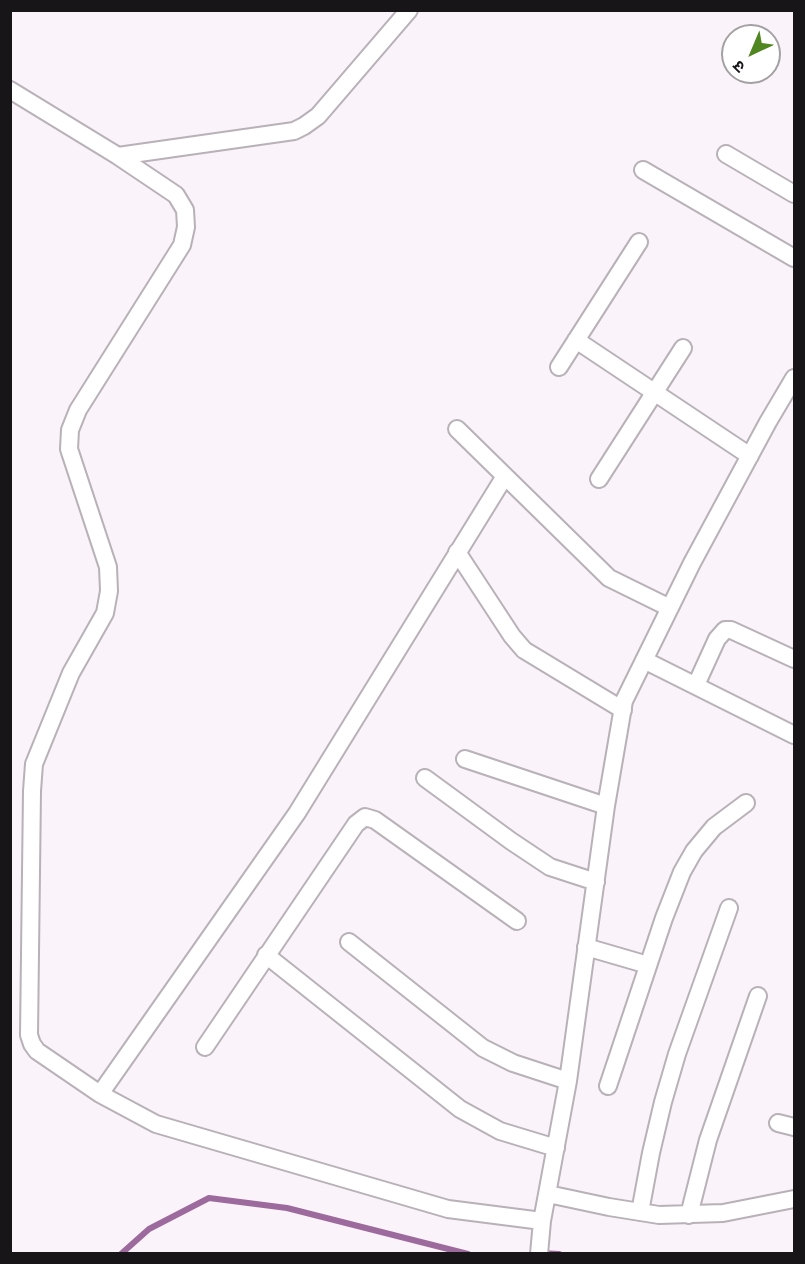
<!DOCTYPE html>
<html>
<head>
<meta charset="utf-8">
<style>
  body { margin:0 }
  #map { position:relative; width:805px; height:1264px; overflow:hidden; background:#fbf3fa; font-family:Overpass,"Noto Sans Devanagari",sans-serif }
  canvas { display:block }
  .frame { position:absolute; inset:0; border:12px solid #181518; pointer-events:none }
  .north { position:absolute; left:721px; top:24px; width:60px; height:60px; box-sizing:border-box; background:#fff; border:2px solid #a3a1a3; border-radius:50%; rotate:224deg; font-size:16px; font-weight:700; line-height:24px; text-align:center; color:#181518 }
  .north::after { content:''; display:block; margin:auto; width:21px; height:27px; background:#50861f; clip-path:polygon(50% 0,100% 100%,50% 72%,0 100%) }
</style>
</head>
<body>
<div id="map">
<canvas width="805" height="1264"></canvas>
<div class="frame"></div>
<div class="north">उ</div>
</div>
<script>
const ctx = document.querySelector('canvas').getContext('2d');
ctx.lineJoin = 'round';
const toPath = rows => new Path2D(rows.map(r => 'M' + r).join(''));
function trace(path, color, width, dash) { ctx.strokeStyle = color; ctx.lineWidth = width; ctx.lineCap = dash ? 'butt' : 'round'; ctx.setLineDash(dash || []); ctx.stroke(path); }
const stream = toPath([
  [541,1253,559,1254],
  [121,1254,149,1229,209,1198,287,1208,468,1254]
]);
const street = toPath([
  [10,90,118,156,176,195,185,210,186,227,182,245,78,410,70,430,69,449,108,567,109,591,105,613,71,673,34,764,32,791,29,1035,32,1044,37,1051,100,1094,156,1124,448,1209,542,1221],
  [726,154,794,194],
  [118,156,294,131,304,126,318,116,409,10],
  [643,170,794,258],
  [576,340,750,456],
  [559,367,639,242],
  [457,429,609,578,670,608],
  [599,479,683,348],
  [457,552,512,636,524,650,623,710],
  [644,660,794,735],
  [696,685,717,639,725,630,731,630,794,659],
  [465,759,606,806],
  [425,778,511,841,550,867,596,882],
  [349,942,483,1048,513,1063,568,1081],
  [586,947,648,965],
  [266,955,460,1109,500,1131,556,1148],
  [205,1047,356,824,365,817,375,820,517,921],
  [608,1086,664,918,682,872,694,851,714,827,746,803],
  [100,1094,297,813,505,476],
  [778,1123,794,1127],
  [548,1194,609,1207,659,1215,723,1213,794,1199],
  [640,1212,651,1153,663,1102,677,1054,729,908],
  [689,1215,708,1140,758,996],
  [539,1254,542,1221,568,1081,606,806,624,701,692,563,768,422,794,378]
]);
trace(stream, '#9c6a9c', 6);
trace(street, '#b8b1b8', 20);
trace(street, '#fff', 16);
</script>
</body>
</html>
